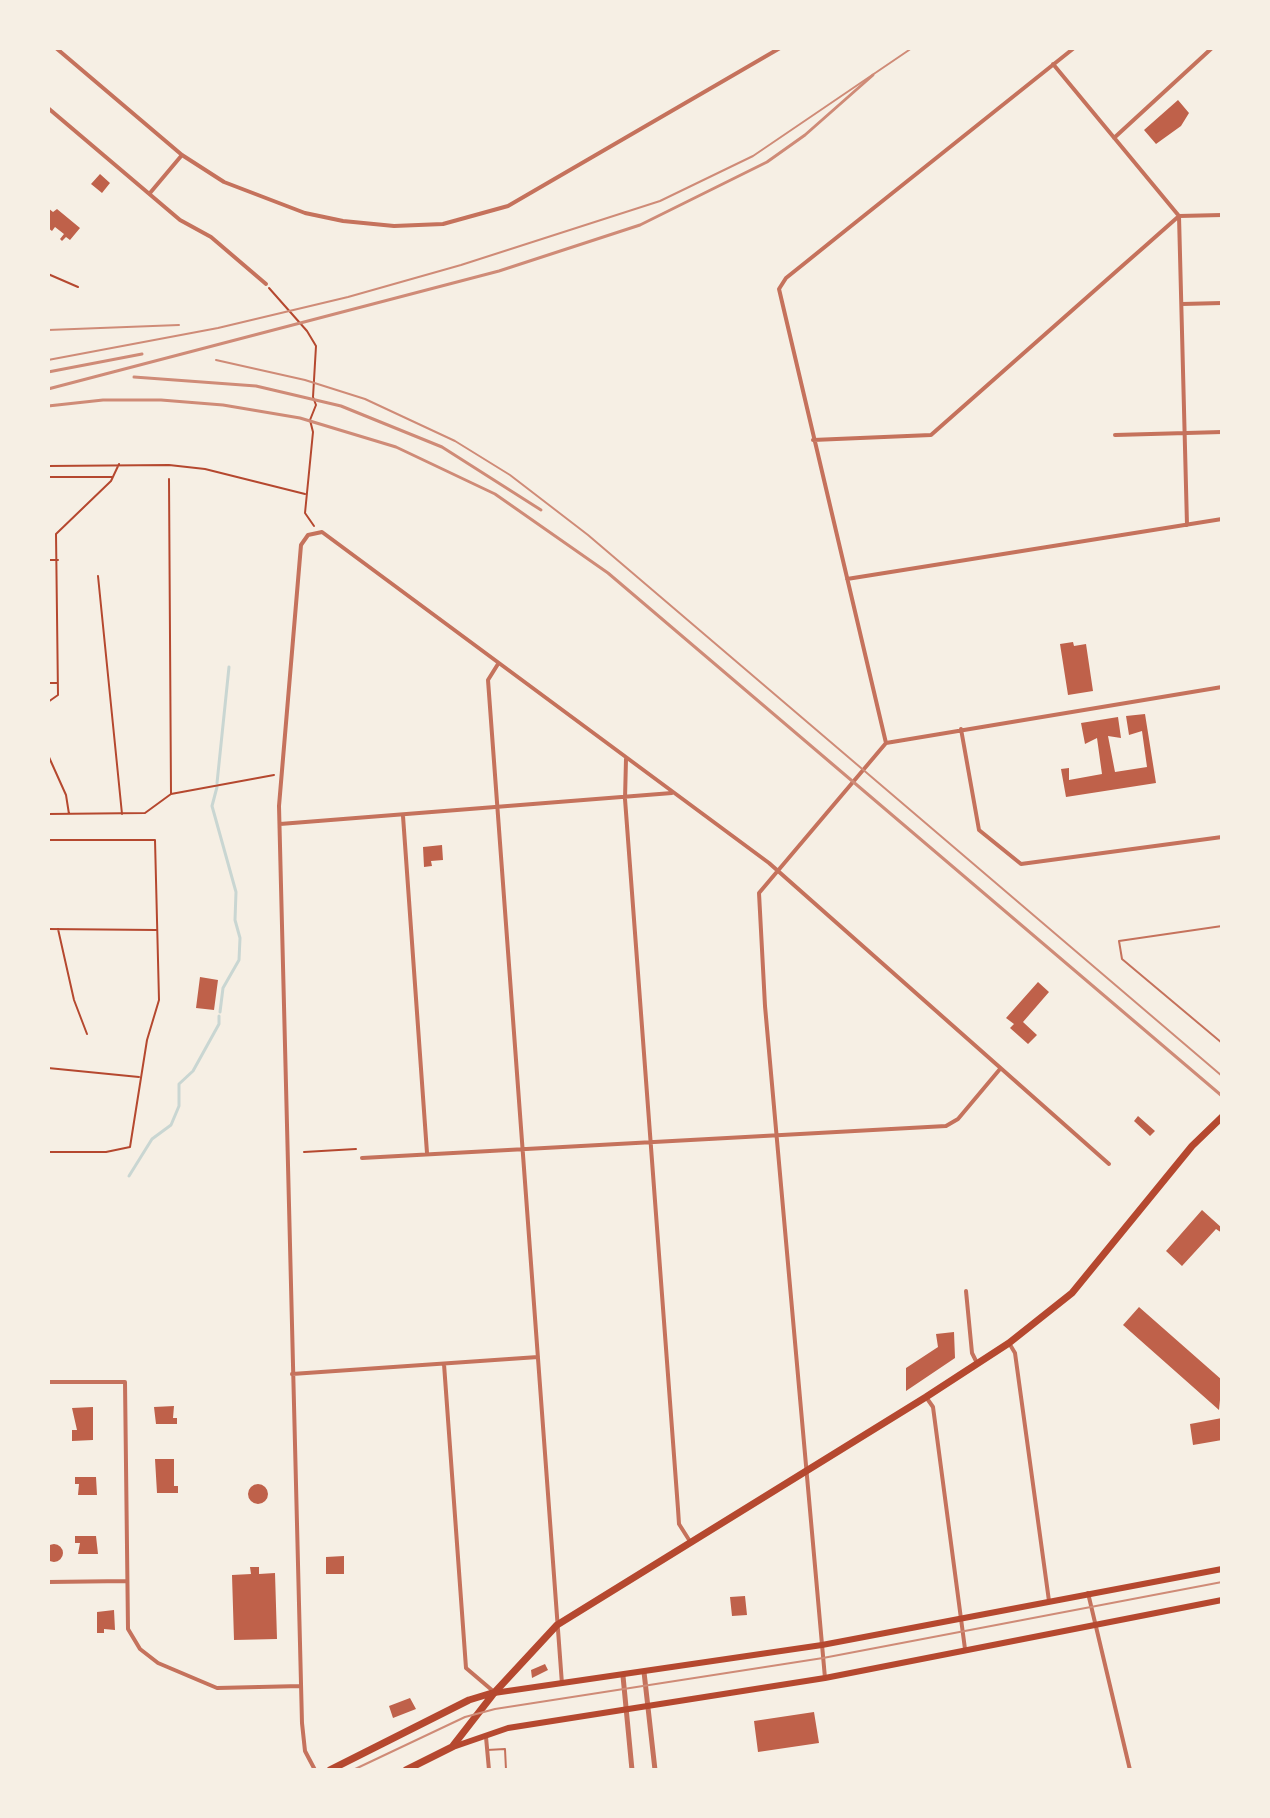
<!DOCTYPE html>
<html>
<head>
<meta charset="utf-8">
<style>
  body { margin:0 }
  #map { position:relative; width:1270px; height:1818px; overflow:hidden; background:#f6efe4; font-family:"Public Sans",sans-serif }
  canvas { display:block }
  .frame { position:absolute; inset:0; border:50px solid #f6efe4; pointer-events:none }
</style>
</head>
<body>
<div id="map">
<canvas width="1270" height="1818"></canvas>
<div class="frame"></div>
</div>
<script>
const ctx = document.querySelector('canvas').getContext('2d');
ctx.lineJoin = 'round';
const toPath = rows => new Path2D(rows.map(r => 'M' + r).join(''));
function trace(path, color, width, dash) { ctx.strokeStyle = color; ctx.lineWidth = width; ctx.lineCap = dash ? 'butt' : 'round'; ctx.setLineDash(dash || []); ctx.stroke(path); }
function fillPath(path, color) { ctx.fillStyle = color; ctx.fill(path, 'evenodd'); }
const stream = toPath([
  [217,783,229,667],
  [217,787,212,806,236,892,235,920,240,938,239,960,223,988,220,1012],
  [129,1176,152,1139,171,1125,179,1106,179,1084,193,1071,219,1024,219,1016]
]);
const building = toPath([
  [1178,100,1189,113,1181,126,1156,144,1144,130],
  [100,174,110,183,102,193,91,184],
  [48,208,53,212,57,209,80,228,70,240,66,237,62,241,60,239,64,234,55,227,52,231,48,228],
  [1073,642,1074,646,1086,644,1093,691,1068,695,1060,644],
  [1145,714,1156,783,1066,797,1061,769,1069,768,1069,780,1102,774,1097,738,1085,744,1081,723,1118,717,1121,738,1108,736,1115,772,1147,767,1142,731,1129,735,1126,716],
  [442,845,443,860,431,861,432,866,424,867,423,847],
  [200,977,218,980,214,1010,196,1008],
  [1038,982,1049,992,1023,1022,1037,1035,1028,1044,1010,1028,1014,1024,1006,1018],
  [1138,1116,1155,1131,1150,1136,1134,1121],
  [1202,1210,1222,1228,1222,1233,1216,1229,1182,1266,1166,1251],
  [1139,1307,1222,1380,1219,1410,1123,1325],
  [954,1332,955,1358,906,1391,906,1368,938,1347,936,1334],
  [174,1406,173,1418,177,1418,177,1424,156,1424,154,1407],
  [93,1407,93,1440,72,1441,72,1430,77,1430,72,1408],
  [1222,1418,1222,1440,1193,1445,1190,1424],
  [155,1459,174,1459,174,1486,178,1486,178,1493,157,1493],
  [75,1477,96,1477,97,1495,78,1495,79,1484,75,1484],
  '248 1494a10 10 0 1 1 20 0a10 10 0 1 1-20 0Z',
  [75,1536,96,1536,98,1554,78,1554,80,1543,75,1543],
  '45 1553a9 9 0 1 1 18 0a9 9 0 1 1-18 0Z',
  [344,1556,344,1574,326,1574,326,1557],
  [250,1567,259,1567,259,1574,275,1573,277,1639,234,1640,232,1575,251,1574],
  [745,1596,747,1615,732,1616,730,1597],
  [114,1610,115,1630,104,1629,104,1633,97,1633,97,1612],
  [545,1664,548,1670,532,1678,531,1670],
  [410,1698,416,1709,393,1718,389,1706],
  [814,1712,819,1743,758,1752,754,1721]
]);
const path = toPath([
  [48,274,78,287],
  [269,288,307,331,316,346,313,397,316,405,310,420,313,432,305,513,314,526],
  [48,466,169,465,205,469,305,494],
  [48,477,112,477],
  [169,479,171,794],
  [48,560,58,560],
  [98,576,122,814],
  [48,683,57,683],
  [48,702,58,695,56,534,111,481,119,464],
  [48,755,66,795,69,814],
  [48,814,145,813,171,794,274,775],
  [48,840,155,840,159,1000,147,1040,130,1147,106,1152,48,1152],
  [48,929,156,930],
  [58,929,74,1000,87,1034],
  [48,1068,139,1077],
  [304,1152,356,1149],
  [1222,1725,1222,1734]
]);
const service = toPath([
  [1222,926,1119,941,1122,959,1222,1043],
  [487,1750,505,1749,506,1770]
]);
const minor = toPath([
  [56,48,182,155,224,182,305,213,343,221,394,226,443,224,508,206,780,48],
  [1053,64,1179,216],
  [48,108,180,220,211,237,266,284],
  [1114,138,1212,48],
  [150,193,182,155],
  [1179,216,1187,525],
  [1182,304,1222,303],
  [1115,435,1222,432],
  [813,440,931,435,1179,216,1222,215],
  [847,579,1222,519],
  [498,664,488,680,562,1684],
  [961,729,979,830,1021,864,1222,837],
  [886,743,779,289,786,278,1074,48],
  [626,759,625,799,678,1509,679,1524,691,1543],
  [403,816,427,1153],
  [280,824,672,793],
  [362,1158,946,1126,958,1119,1000,1069],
  [966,1291,972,1353,977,1363],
  [1009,1343,1015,1353,1049,1601],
  [444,1364,466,1668,493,1691],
  [292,1374,538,1357],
  [48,1382,125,1382,128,1629,140,1649,158,1663,217,1688,301,1686],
  [926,1397,933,1407,965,1649],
  [48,1582,127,1581],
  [1088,1593,1130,1770],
  [825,1678,765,1006,759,893,886,743,1222,687],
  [486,1737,489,1770],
  [315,1770,305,1751,302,1723,279,806,301,545,308,535,322,532,769,863,1109,1164]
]);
const tertiary = toPath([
  [644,1672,655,1770],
  [623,1676,632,1770]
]);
const secondary = toPath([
  [494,1693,822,1645,1222,1569],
  [453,1747,508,1728,825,1678,1222,1600]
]);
const primary = toPath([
  [330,1770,469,1700,492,1693],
  [406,1770,452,1747,494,1693,557,1625,926,1397,1009,1343,1072,1293,1192,1146,1222,1117]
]);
const tram = toPath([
  [48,330,179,325],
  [48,360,218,328,348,297,461,265,660,201,753,156,912,48],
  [216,360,305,380,365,399,455,441,510,475,588,535,1222,1076],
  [353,1770,465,1717,495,1709,823,1658,1222,1582]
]);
const rail = toPath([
  [48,372,142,354],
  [134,377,256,386,341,406,442,447,541,510],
  [48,389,499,271,640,225,767,162,805,135,873,75],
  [48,406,103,400,161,400,223,405,300,418,396,447,495,494,608,573,1222,1096]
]);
trace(stream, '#c9d6d2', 3);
fillPath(building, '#bf614a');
trace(path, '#b5482f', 2);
trace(service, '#c5725c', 2);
trace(minor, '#c5725c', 4);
trace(tertiary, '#c5725c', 5);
trace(secondary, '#b5482f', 6);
trace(primary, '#b5482f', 7);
trace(tram, '#cf8b77', 2);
trace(rail, '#cf8b77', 3);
</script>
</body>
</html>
